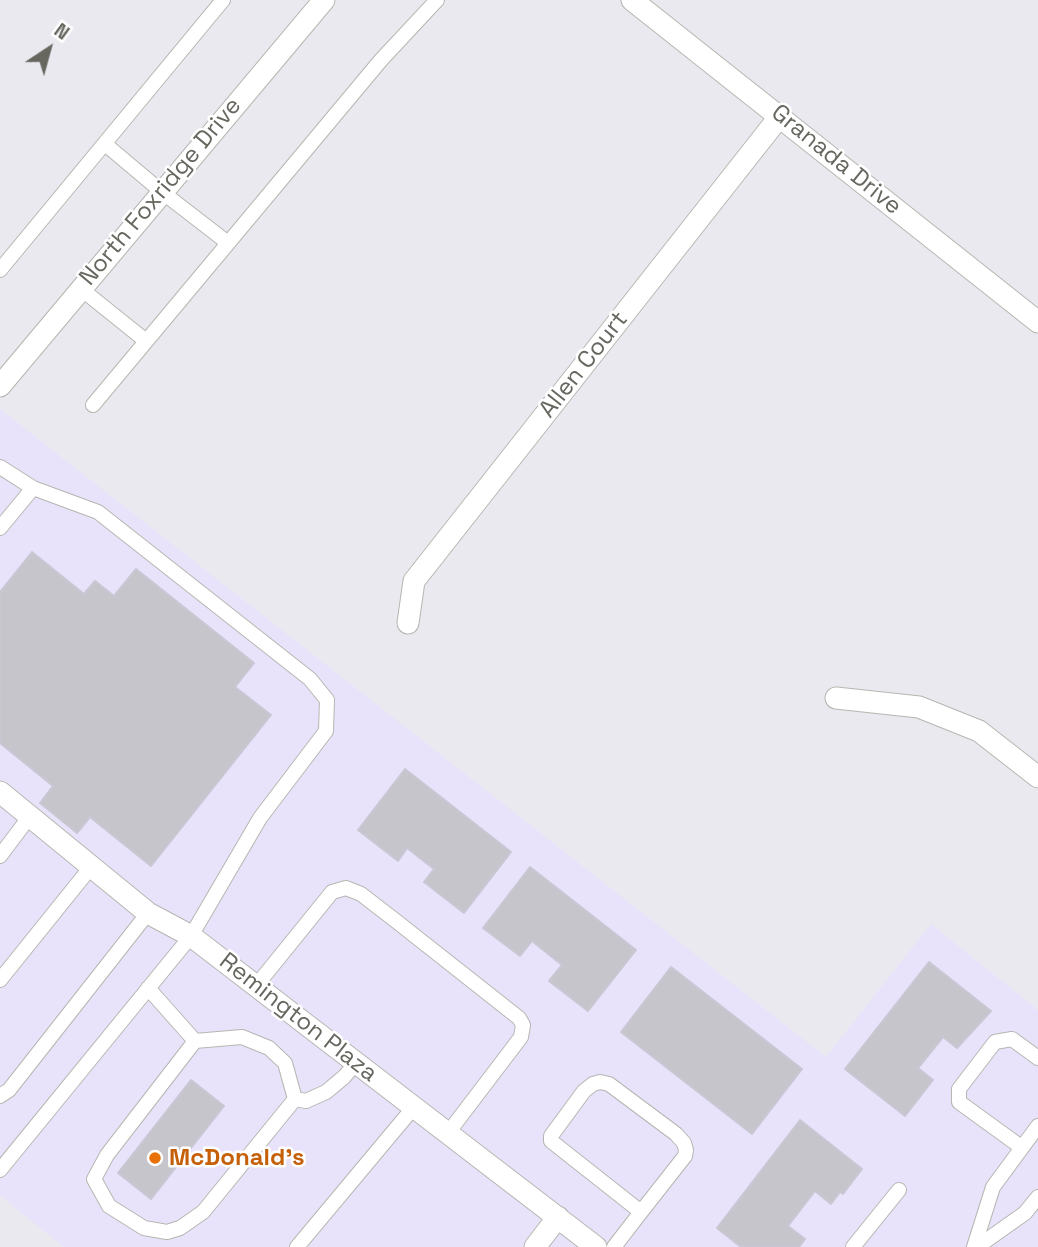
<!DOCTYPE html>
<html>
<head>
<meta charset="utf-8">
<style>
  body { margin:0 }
  #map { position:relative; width:1038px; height:1247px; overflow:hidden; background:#eae9f0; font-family:"Space Grotesk",sans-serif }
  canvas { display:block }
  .north { position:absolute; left:14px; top:14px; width:70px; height:70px; -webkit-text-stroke:5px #fff; paint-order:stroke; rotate:36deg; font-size:19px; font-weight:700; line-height:28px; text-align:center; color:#676760 }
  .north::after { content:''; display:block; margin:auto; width:24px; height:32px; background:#676760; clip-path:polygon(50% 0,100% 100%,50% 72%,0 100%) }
</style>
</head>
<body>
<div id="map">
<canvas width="1038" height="1247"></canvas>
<div class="north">N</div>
</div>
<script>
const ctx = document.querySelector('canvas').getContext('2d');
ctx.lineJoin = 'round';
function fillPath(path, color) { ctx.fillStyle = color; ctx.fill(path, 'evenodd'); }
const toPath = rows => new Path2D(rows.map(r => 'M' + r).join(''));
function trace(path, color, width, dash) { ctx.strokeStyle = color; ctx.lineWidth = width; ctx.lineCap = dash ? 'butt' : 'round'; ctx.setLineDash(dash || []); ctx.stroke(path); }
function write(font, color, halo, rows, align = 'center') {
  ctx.font = font + ' "Space Grotesk",sans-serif'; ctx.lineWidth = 5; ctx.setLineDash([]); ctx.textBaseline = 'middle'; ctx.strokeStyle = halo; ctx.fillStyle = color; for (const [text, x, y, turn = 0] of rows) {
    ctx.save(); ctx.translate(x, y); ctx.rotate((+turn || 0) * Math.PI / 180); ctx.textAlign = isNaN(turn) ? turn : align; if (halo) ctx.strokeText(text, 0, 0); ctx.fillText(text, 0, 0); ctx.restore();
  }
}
const commercial = toPath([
  [0,409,826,1057,931,924,1038,1010,1038,1247,64,1247,20,1212,0,1195]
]);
const building = toPath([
  [32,552,84,594,95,581,114,596,136,569,254,663,235,687,271,715,151,866,90,817,77,833,40,803,53,786,0,743,0,592,32,552],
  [405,769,511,852,464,913,424,882,434,869,407,848,398,861,358,830,405,769],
  [530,867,636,950,588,1011,549,981,562,965,532,941,520,956,483,928,530,867],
  [929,962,991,1011,957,1048,943,1037,918,1068,933,1080,905,1116,845,1069,929,962],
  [671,967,802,1069,752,1134,621,1032,671,967],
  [191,1080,224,1106,151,1199,118,1173,191,1080],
  [800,1120,862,1169,843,1194,840,1192,831,1204,815,1191,788,1226,805,1239,799,1247,741,1247,717,1228,800,1120]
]);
const service = toPath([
  [105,144,162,192,228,243],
  [0,270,223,0],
  [80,288,146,341],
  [93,405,381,60,437,0],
  [0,467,33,488,98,512,310,679,327,700,326,731,260,818,191,936,0,1170],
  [0,528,33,488],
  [0,856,30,816],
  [0,980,91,867],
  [256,986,332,892,346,888,361,894,396,921,519,1018,523,1025,521,1037,448,1133],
  [148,988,195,1041],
  [242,1037,269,1048,285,1063,295,1099,203,1212,180,1228,167,1232,144,1228,109,1206,94,1179,107,1155,195,1041,242,1037],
  [0,1096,9,1090,148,913],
  [295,1099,306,1101,326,1092,344,1077,356,1063],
  [1021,1147,959,1102,959,1089,995,1042,1012,1039,1038,1058],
  [297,1247,414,1107],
  [614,1247,641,1212,685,1156,686,1150,684,1143,676,1134,609,1084,600,1082,593,1084,584,1091,551,1136,551,1141,641,1212],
  [853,1247,899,1190],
  [974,1247,993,1187,1038,1126],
  [977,1247,1025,1213,1038,1197]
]);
const minor = toPath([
  [632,0,1038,322],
  [408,623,414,581,780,116],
  [836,698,919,707,979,731,1038,777],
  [0,792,148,913,191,936,596,1247],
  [535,1247,558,1217]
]);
const tertiary = toPath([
  [0,386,324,0]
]);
const markers = [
  [155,1158,7,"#e8710a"]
];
const streetNames = [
  ["Granada Drive",836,160,39],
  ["North Foxridge Drive",161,192,-50],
  ["Allen Court",584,365,-52],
  ["Remington Plaza",298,1018,38]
];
const foodNames = [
  ["McDonald's",169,1158]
];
fillPath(commercial, '#e8e3fb');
fillPath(building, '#c6c5cc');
trace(building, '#c9c7d4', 2);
trace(service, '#b6b6b1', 16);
trace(minor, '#b6b6b1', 23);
trace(tertiary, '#b6b6b1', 23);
trace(service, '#fff', 14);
trace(minor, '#fff', 21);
trace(tertiary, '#fff', 21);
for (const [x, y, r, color] of markers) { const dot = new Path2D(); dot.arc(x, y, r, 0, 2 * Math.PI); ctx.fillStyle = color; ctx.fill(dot); trace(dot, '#fff', 2.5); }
write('24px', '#676760', '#fff', streetNames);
write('bold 24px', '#c56008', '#fff', foodNames, 'left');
</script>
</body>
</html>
